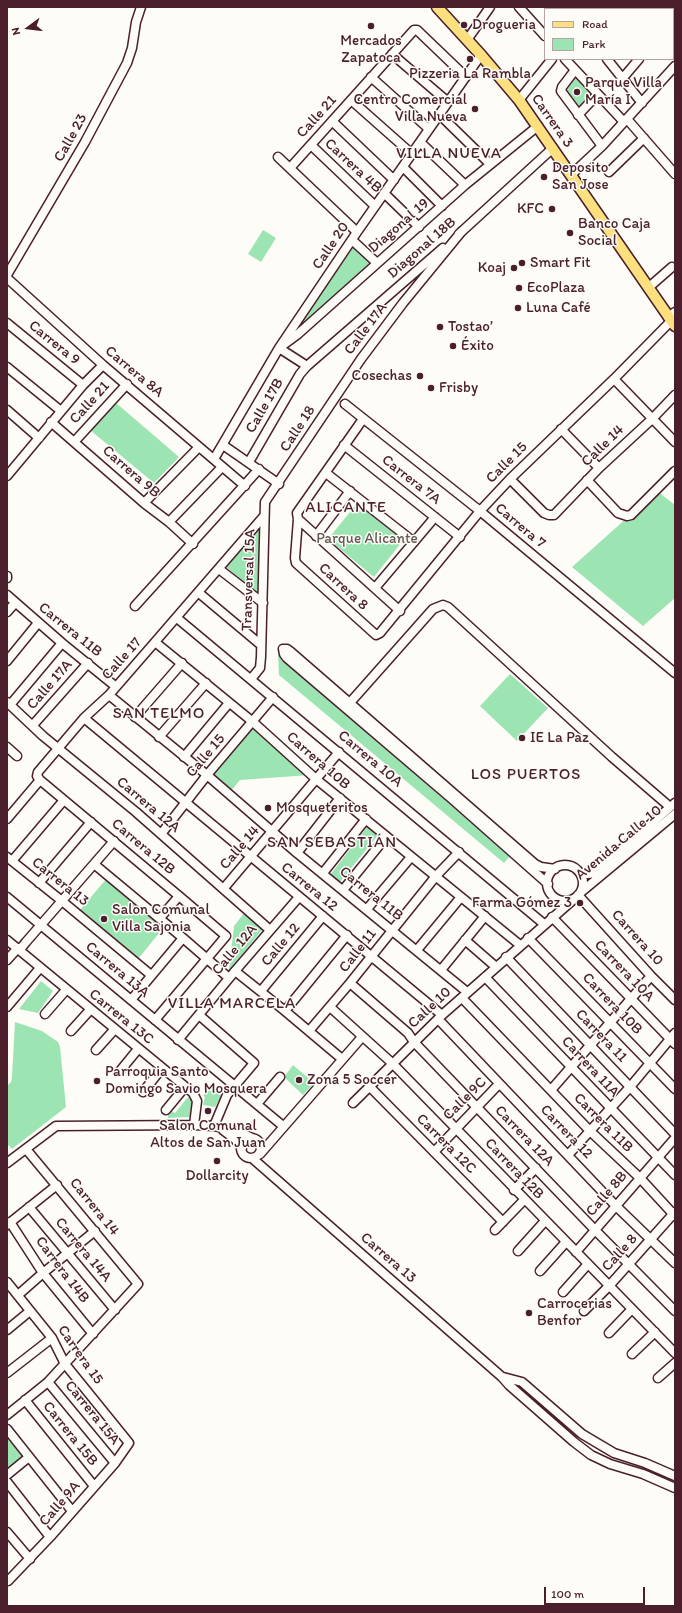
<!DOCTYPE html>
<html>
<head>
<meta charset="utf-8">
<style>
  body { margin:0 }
  #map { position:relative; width:682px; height:1613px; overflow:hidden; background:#fdfcf7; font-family:Itim,sans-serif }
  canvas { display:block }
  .frame { position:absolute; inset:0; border:8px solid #4a1f2b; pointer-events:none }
  .legend { position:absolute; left:544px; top:8px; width:130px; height:52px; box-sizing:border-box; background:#fdfcf7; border:1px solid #b5a4a5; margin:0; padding:5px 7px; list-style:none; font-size:12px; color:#4a1f2b }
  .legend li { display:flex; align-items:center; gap:8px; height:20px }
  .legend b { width:20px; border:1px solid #b5a4a5 }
  .north { position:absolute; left:8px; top:8px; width:40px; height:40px; -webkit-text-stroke:3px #fdfcf7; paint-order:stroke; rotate:255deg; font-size:11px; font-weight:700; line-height:16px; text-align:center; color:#4a1f2b }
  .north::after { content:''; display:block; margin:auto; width:14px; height:18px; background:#4a1f2b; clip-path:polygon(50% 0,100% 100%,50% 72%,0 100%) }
  .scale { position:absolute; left:544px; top:1587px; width:101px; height:18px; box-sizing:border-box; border:2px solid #4a1f2b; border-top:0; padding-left:5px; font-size:12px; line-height:14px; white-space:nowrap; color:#4a1f2b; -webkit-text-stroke:3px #fdfcf7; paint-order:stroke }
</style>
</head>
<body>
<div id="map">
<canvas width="682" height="1613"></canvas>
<div class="frame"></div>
<ul class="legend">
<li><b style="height:5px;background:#fce080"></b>Road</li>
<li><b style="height:11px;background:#9ce5b3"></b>Park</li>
</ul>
<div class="north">N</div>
<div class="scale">100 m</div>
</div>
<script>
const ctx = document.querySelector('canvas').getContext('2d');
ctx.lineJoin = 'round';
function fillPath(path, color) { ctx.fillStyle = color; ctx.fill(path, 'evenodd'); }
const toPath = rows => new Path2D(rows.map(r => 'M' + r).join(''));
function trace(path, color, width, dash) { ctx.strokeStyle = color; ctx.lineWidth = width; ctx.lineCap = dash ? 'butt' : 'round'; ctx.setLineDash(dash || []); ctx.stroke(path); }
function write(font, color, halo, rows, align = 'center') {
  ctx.font = font + ' Itim,sans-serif'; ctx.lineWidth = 3; ctx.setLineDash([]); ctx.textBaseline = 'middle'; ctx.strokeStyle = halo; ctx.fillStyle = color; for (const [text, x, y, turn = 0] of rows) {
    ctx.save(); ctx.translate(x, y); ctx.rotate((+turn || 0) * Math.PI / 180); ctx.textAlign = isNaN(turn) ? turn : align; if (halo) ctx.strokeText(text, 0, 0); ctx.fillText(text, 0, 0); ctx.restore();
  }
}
const green = toPath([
  [574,75,591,95,578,109,565,89],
  [263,230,276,238,261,262,248,254],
  [354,246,372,263,297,331,296,330],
  [115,402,179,457,154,483,90,430],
  [657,491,675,505,675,598,643,626,572,567],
  [359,501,405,538,374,577,328,539],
  [262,523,258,594,226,567],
  [278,654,374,739,512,854,504,863,279,675],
  [510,674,548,708,517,741,480,706],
  [253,727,310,775,240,780,231,791,212,776],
  [368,826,379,834,339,883,330,875],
  [107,878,164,927,138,959,80,910],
  [245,912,263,929,229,970,234,926],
  [41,981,53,991,38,1013,19,1009],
  [15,1022,42,1031,58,1042,60,1047,66,1107,12,1149,7,1144,7,1086,11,1082,12,1077],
  [293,1065,314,1083,303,1095,284,1077],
  [210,1087,221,1096,215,1107,203,1105,205,1097,203,1096],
  [188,1097,193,1101,190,1117,168,1118,168,1114,170,1110,175,1113],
  [7,1438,23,1457,7,1471]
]);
const minor = toPath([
  [519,7,545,36],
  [580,7,582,9],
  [655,7,657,9],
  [593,9,594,7],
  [643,9,644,7],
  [673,18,675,16],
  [673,25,675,27],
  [467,40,490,7],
  [392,54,448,102],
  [565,59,624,122],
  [607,59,642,103],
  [575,70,562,87,561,91,602,146],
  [371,77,429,129],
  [622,79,639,59],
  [351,100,412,154],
  [519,100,552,59],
  [440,115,490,164],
  [578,115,597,95],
  [627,119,675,174],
  [332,121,394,180],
  [420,142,465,185],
  [311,145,375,206],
  [278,157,357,232],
  [403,167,442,206],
  [290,168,414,30,417,30,466,77],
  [609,172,644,138],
  [571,175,602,146,675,66],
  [384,193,419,227],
  [459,234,553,148],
  [352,240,377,263],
  [7,275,85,142,127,63,132,48,136,22,141,7],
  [7,278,103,365,245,486],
  [648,288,672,267],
  [668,317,675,312],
  [7,323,83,385],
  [283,345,298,334,465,185,538,126],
  [279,348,307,366],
  [7,367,61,411],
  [614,379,675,442],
  [345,404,480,511,675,673],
  [7,410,39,438],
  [363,419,297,513,298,519,295,558,296,563,376,635,380,633,480,511,510,479,614,379,671,321],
  [51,422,144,503,169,522,193,544],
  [561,429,599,468],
  [75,441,127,384],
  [223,445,279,484],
  [344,445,460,537],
  [214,459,279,348,357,232,481,55],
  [249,462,300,374,307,366,443,248],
  [326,473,414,542],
  [7,476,83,385,103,365],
  [510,479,544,513,549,515,554,515,599,468,652,419,675,395],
  [587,480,618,513,627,516,631,515,675,471],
  [144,503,199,447],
  [298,519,400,611],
  [169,522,222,467],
  [316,536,350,491],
  [219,569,263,603],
  [7,576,7,578],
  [375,588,435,517],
  [199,593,261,645],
  [7,595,62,643,115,686],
  [135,606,259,469],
  [7,612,15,603],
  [177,618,544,924],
  [155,642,253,722,316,779,520,945],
  [7,661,38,623],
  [251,679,260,668,261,657,265,502,361,359,403,303,462,231],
  [109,695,207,775,297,853,467,992],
  [7,702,43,736,136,812,270,930],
  [10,705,62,643],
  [347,706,433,609,443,605,448,607,612,757,670,807],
  [135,717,182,663],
  [84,718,442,1015],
  [33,725,88,663],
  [159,737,206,683],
  [7,747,17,756],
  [184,757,229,703],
  [7,819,40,780],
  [161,834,207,775,273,697],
  [297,853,340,798],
  [7,857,62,901,151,975],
  [12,861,64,800],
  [94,864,183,938,229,978],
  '547 883a18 18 0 1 1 36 0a18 18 0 1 1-36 0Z',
  [323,873,366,819],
  [580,873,588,874,594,873,675,803],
  [39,883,91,822],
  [548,884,452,799,287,658,284,654,283,649,287,649,291,652,535,864,541,867,555,869],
  [224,888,339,752],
  [343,890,386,837],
  [580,893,675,814],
  [578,895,651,976,675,1000],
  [7,897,283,1126],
  [367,909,411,857],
  [552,917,675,1044],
  [160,918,179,896],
  [528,938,675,1089],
  [7,940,193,1093,197,1101,194,1125],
  [465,940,496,967],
  [417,950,461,897],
  [506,957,675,1134],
  [7,960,17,949,22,947,26,942,114,841],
  [441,970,485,916],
  [235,971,285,1011,342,1059],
  [485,977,675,1175],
  [350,983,408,1033,414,1042,595,1230,675,1311],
  [261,991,323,916],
  [462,998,590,1131,640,1178,675,1216],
  [131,1000,183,938],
  [7,1007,40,968],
  [330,1007,392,1063,675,1353],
  [285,1011,347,935],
  [45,1014,66,990],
  [199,1015,254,1063,227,1095,214,1126],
  [438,1019,616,1206,675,1263],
  [155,1020,226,936,179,896,40,780,37,776,38,772,84,718,109,695,155,642,264,516],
  [71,1031,90,1010],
  [309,1031,350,983,436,876,459,852],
  [178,1040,235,971,299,897],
  [96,1050,114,1030],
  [120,1071,138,1049],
  [369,1086,503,1222],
  [551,1090,651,976],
  [143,1092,162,1068],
  [353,1103,442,1015,574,899],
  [257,1104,280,1077],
  [166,1110,185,1087],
  [223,1130,235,1139,242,1148],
  '241 1148a10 10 0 1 1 20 0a10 10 0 1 1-20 0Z',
  [434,1152,499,1084],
  [260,1154,362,1037],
  [568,1155,630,1087,675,1033],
  [252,1158,502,1377,509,1385,574,1442,591,1455,610,1464,643,1474,675,1488],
  [7,1163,56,1126,194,1125,214,1126,239,1132,252,1138],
  [514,1190,536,1168],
  [29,1207,115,1310],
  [10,1222,43,1273,93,1334],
  [7,1225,57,1185],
  [495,1230,524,1200],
  [518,1251,545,1221],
  [576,1252,675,1138],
  [540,1271,566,1242],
  [7,1282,52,1338,65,1364,129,1443,115,1463,50,1537,8,1581,7,1580],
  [563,1292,588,1264],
  [18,1295,43,1273,95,1231],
  [584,1311,609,1286,675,1212],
  [7,1330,30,1311],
  [609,1333,632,1309],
  [632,1354,655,1332],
  [7,1373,52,1338],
  [503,1377,522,1382,582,1434,614,1453,645,1463,675,1476],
  [658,1378,675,1363],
  [48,1382,115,1463],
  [25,1400,94,1486],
  [7,1415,48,1382,138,1284,26,1149],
  [7,1429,72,1511],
  [7,1475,29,1457],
  [7,1482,50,1537],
  [7,1532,30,1559]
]);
const major = toPath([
  [437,7,481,55,519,100,675,326]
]);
const markers = [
  [464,25,4,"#4a1f2b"],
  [371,26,4,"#4a1f2b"],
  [470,59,4,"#4a1f2b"],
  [577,92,4,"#4a1f2b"],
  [475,109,4,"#4a1f2b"],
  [544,177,4,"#4a1f2b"],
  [552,209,4,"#4a1f2b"],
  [570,233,4,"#4a1f2b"],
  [522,263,4,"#4a1f2b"],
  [514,268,4,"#4a1f2b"],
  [519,288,4,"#4a1f2b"],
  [518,308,4,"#4a1f2b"],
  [440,327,4,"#4a1f2b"],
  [453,346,4,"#4a1f2b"],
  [420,376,4,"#4a1f2b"],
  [431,388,4,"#4a1f2b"],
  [522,738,4,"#4a1f2b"],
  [268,808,4,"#4a1f2b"],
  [580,903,4,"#4a1f2b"],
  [104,919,4,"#4a1f2b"],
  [299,1080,4,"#4a1f2b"],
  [97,1081,4,"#4a1f2b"],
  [208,1111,4,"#4a1f2b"],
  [217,1161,4,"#4a1f2b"],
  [529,1313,4,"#4a1f2b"]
];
const poiNames = [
  ["Drogueria",472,25],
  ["Mercados",371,41,"center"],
  ["Zapatoca",371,58,"center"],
  ["Pizzeria La Rambla",470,74,"center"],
  ["Parque Villa",585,83],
  ["María I",585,100],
  ["Centro Comercial",467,100,"right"],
  ["Villa Nueva",467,117,"right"],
  ["Deposito",552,168],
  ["San Jose",552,185],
  ["KFC",544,209,"right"],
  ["Banco Caja",578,224],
  ["Social",578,241],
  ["Smart Fit",530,263],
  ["Koaj",506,268,"right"],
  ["EcoPlaza",527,288],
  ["Luna Café",526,308],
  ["Tostao’",448,327],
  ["Éxito",461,346],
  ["Cosechas",412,376,"right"],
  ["Frisby",439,388],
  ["IE La Paz",530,738],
  ["Mosqueteritos",276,808],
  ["Farma Gómez 3",572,903,"right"],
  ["Salon Comunal",112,910],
  ["Villa Sajonia",112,927],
  ["Parroquia Santo",105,1072],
  ["Domingo Savio Mosquera",105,1089],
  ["Zona 5 Soccer",307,1080],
  ["Salon Comunal",208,1126,"center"],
  ["Altos de San Juan",208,1143,"center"],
  ["Dollarcity",217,1176,"center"],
  ["Carrocerias",537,1304],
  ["Benfor",537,1321]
];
const streetNames = [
  ["Calle 21",317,117,-48],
  ["Carrera 3",552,121,55],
  ["Calle 23",71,138,-61],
  ["Carrera 4B",353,166,43],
  ["Diagonal 19",399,226,-41],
  ["Calle 20",331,246,-56],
  ["Diagonal 18B",422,248,-41],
  ["Calle 17A",366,329,-53],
  ["Carrera 9",54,343,39],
  ["Carrera 8A",134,372,40],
  ["Calle 21",90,403,-48],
  ["Calle 17B",265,406,-60],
  ["Calle 18",298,429,-57],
  ["Calle 14",603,446,-44],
  ["Calle 15",507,463,-45],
  ["Carrera 9B",131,472,41],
  ["Carrera 7A",411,480,38],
  ["Carrera 7",520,526,40],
  ["Transversal 15A",249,580,-88],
  ["Carrera 8",343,587,43],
  ["Carrera 11B",70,630,39],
  ["Calle 17",122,659,-48],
  ["Calle 17A",50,685,-49],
  ["Calle 15",206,756,-50],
  ["Carrera 10A",370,759,40],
  ["Carrera 10B",318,761,41],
  ["Carrera 12A",148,805,40],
  ["Avenida Calle 10",619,843,-40],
  ["Carrera 12B",143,847,40],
  ["Calle 14",240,848,-49],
  ["Carrera 13",60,882,39],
  ["Carrera 12",309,887,39],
  ["Carrera 11B",371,894,39],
  ["Carrera 10",637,938,48],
  ["Calle 12",281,945,-50],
  ["Calle 12A",235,950,-50],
  ["Calle 11",358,951,-52],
  ["Carrera 13A",117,970,40],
  ["Carrera 10A",624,971,46],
  ["Carrera 10B",612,1004,46],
  ["Calle 10",430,1008,-43],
  ["Carrera 13C",121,1017,39],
  ["Carrera 11",601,1036,46],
  ["Carrera 11A",590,1067,47],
  ["Calle 9C",465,1099,-45],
  ["Carrera 11B",603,1123,45],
  ["Carrera 12",566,1132,46],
  ["Carrera 12A",524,1136,46],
  ["Carrera 12C",446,1144,45],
  ["Carrera 12B",514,1169,46],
  ["Calle 8B",607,1194,-49],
  ["Carrera 14",94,1207,51],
  ["Carrera 14A",83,1250,50],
  ["Calle 8",620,1253,-48],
  ["Carrera 13",388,1258,41],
  ["Carrera 14B",62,1270,53],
  ["Carrera 15",80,1355,55],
  ["Carrera 15A",92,1413,51],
  ["Carrera 15B",70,1434,51],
  ["Calle 9A",60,1504,-49]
];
const parkNames = [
  ["Parque Alicante",367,539]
];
const neighbourhoodNames = [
  ["VILLA NUEVA",449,154],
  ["ALICANTE",346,508],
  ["SAN TELMO",159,714],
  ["LOS PUERTOS",526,775],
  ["SAN SEBASTIÁN",332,843],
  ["VILLA MARCELA",232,1004]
];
fillPath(green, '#9ce5b3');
trace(minor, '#4a1f2b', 11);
trace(major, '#4a1f2b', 13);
trace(minor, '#fdfcf7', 8);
trace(major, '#fce080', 10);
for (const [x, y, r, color] of markers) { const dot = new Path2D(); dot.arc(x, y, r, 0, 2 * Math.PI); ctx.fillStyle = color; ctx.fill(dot); trace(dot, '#fdfcf7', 1.5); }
write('15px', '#4a1f2b', '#fdfcf7', poiNames, 'left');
write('15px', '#4a1f2b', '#fdfcf7', streetNames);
write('15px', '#635a54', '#fdfcf7', parkNames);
ctx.letterSpacing = '1px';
write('16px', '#4a1f2b', '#fdfcf7', neighbourhoodNames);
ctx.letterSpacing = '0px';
</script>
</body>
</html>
